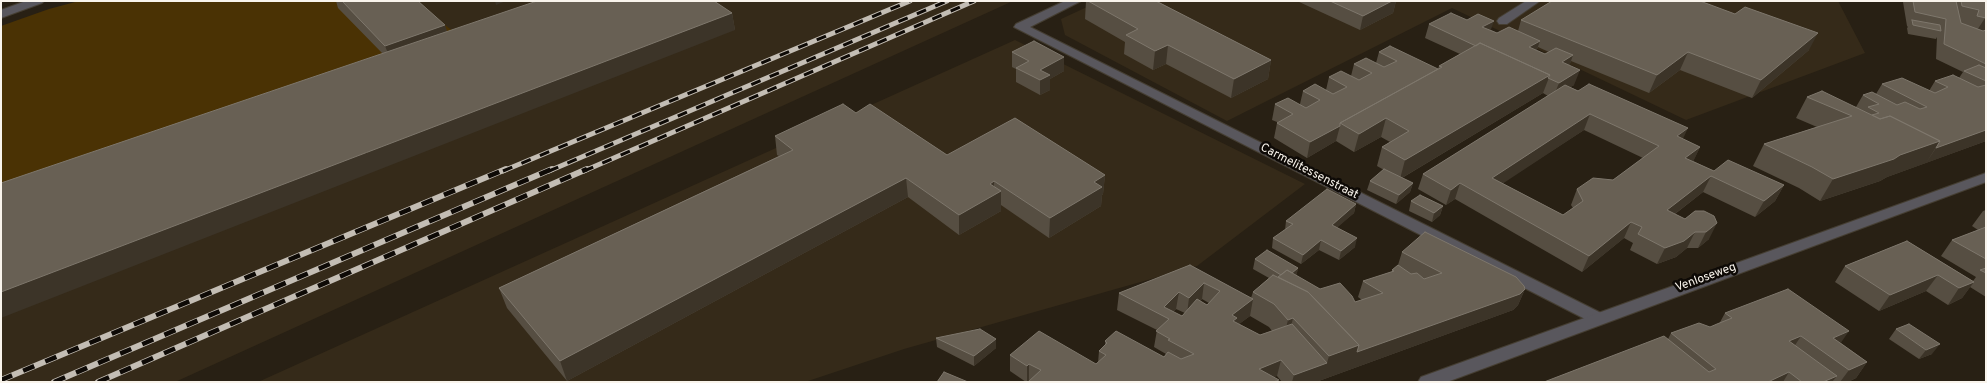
<!DOCTYPE html>
<html>
<head>
<meta charset="utf-8">
<style>
  body { margin:0 }
  #map { position:relative; width:1987px; height:383px; overflow:hidden; background:#282014; font-family:Overpass,sans-serif }
  canvas { display:block }
  .frame { position:absolute; inset:0; border:2px solid #f9f4ec; pointer-events:none }
</style>
</head>
<body>
<div id="map">
<canvas width="1987" height="383"></canvas>
<div class="frame"></div>
</div>
<script>
const ctx = document.querySelector('canvas').getContext('2d');
ctx.lineJoin = 'round';
function fillPath(path, color) { ctx.fillStyle = color; ctx.fill(path, 'evenodd'); }
const toPath = rows => new Path2D(rows.map(r => 'M' + r).join(''));
function trace(path, color, width, dash) { ctx.strokeStyle = color; ctx.lineWidth = width; ctx.lineCap = dash ? 'butt' : 'round'; ctx.setLineDash(dash || []); ctx.stroke(path); }
function write(font, color, halo, rows, align = 'center') {
  ctx.font = font + ' Overpass,sans-serif'; ctx.lineWidth = 5; ctx.setLineDash([]); ctx.textBaseline = 'middle'; ctx.strokeStyle = halo; ctx.fillStyle = color; for (const [text, x, y, turn = 0] of rows) {
    ctx.save(); ctx.translate(x, y); ctx.rotate((+turn || 0) * Math.PI / 180); ctx.textAlign = isNaN(turn) ? turn : align; if (halo) ctx.strokeText(text, 0, 0); ctx.fillText(text, 0, 0); ctx.restore();
  }
}
const built = toPath([
  [413,1,1013,1,175,382,1,382,1,189,460,37],
  [1100,1,1838,1,1865,53,1686,120,1452,8,1227,121,1065,35,1061,19],
  [1015,40,1305,184,1197,266,904,349,805,382,258,382]
]);
const green = toPath([
  [79,1,413,1,461,37,1,189,1,26,49,9]
]);
const minor = toPath([
  [26,1,44,1,42,3,1,18,1,10,26,1],
  [1065,1,1081,1,1030,27,1603,314,1606,318,1603,322,1597,324,1591,322,1014,27,1016,24,1065,1],
  [1526,1,1540,1,1507,24,1499,24,1497,21,1499,18,1526,1]
]);
const tertiary = toPath([
  [1986,173,1986,182,1447,382,1418,382,1421,377,1986,173]
]);
const railFar1 = toPath([
  [503,171,910,1],
  [549,171,947,1],
  [584,171,974,1]
]);
const rail = toPath([
  [1,380,506,169],
  [54,382,552,169],
  [98,382,587,169]
]);
const wall = toPath([
  [336,1,418,1,447,32,732,13,735,30,383,54,338,8],
  [1086,1,1156,1,1271,60,1268,79,1231,98,1166,64,1153,70,1124,54,1125,42,1085,19],
  [1297,1,1396,1,1393,13,1360,30],
  [1903,1,1986,1,1986,141,1887,177,1880,181,1820,201,1799,188,1753,166,1764,144,1817,127,1796,118,1807,97,1856,107,1863,95,1876,94,1882,84,1929,91,1935,81,1959,78,1963,72,1936,59,1937,37,1936,39,1908,34,1907,28,1908,27,1907,26,1903,2],
  [1521,20,1809,50,1752,98,1680,70,1649,93,1571,61,1569,65,1574,85,1570,87,1700,147,1693,161,1714,171,1784,185,1775,201,1755,217,1703,192,1675,214,1685,219,1695,211,1709,239,1698,248,1687,248,1676,257,1657,264,1630,250,1633,243,1624,238,1582,272,1455,199,1446,205,1418,189,1423,174,1548,96,1543,93,1402,178,1413,183,1410,192,1396,204,1367,190,1370,181,1384,170,1377,166,1382,147,1390,142,1381,137,1354,152,1336,141,1307,158,1274,138,1277,123,1277,122,1272,120,1275,104,1300,104,1303,91,1326,90,1329,77,1351,76,1354,64,1376,63,1379,52,1438,69,1439,66,1460,54,1425,38,1429,24,1491,30,1497,33,1518,31],
  [1538,47,1549,52,1545,54,1536,51],
  [1584,130,1643,158,1613,180,1577,189,1571,205,1573,208,1563,215,1502,183],
  [1012,52,1064,71,1050,79,1050,90,1040,95,1016,82,1016,69,1012,67],
  [856,113,947,155,1105,175,1103,194,1102,195,1101,206,1049,238,1001,205,1001,211,959,235,908,197,567,381,507,308,499,288,779,156,777,155,775,136],
  [1411,201,1443,206,1440,215,1432,222,1409,211],
  [1356,204,1354,213,1337,227,1355,247,1339,260,1319,250,1301,264,1272,248,1273,238,1285,230,1286,221],
  [1986,210,1986,297,1970,287,1962,298,1948,305,1926,291,1879,311,1835,282,1845,266,1907,241,1973,281,1976,277,1941,256,1952,240,1978,230,1972,226,1983,211],
  [1402,252,1525,289,1518,305,1513,310,1316,382,1282,382,1277,376,1029,380,1028,382,1026,382,1010,371,1010,355,1096,364,1098,363,1099,351,1105,345,1105,341,1164,357,1166,354,1154,347,1157,330,1117,310,1119,293,1190,265,1251,298,1253,292,1269,278,1253,269,1255,259,1298,268,1296,276,1320,289,1355,302,1362,300,1358,297,1363,281,1392,272,1392,270,1398,265],
  [1202,299,1209,303,1207,305,1200,301],
  [1176,309,1185,313,1182,316,1173,312],
  [1250,316,1269,327,1272,331,1260,335,1239,324],
  [1725,313,1841,343,1867,362,1856,378,1848,382,1544,382,1668,339,1671,333,1710,327,1719,324],
  [1896,329,1932,354,1919,359,1889,339],
  [936,338,996,348,974,366,937,347]
]);
const shadedWall = toPath([
  [495,1,506,1,496,5],
  [1392,1,1396,1,1393,13,1360,30,1363,16],
  [732,13,735,30,1,318,1,292],
  [1985,18,1986,18,1986,31,1972,38],
  [1494,21,1489,35,1482,27],
  [445,25,451,43,392,63,385,46],
  [1818,33,1809,50,1752,98,1761,80],
  [1540,41,1535,55,1529,47],
  [1168,45,1166,64,1153,70,1155,51],
  [1688,52,1680,70,1649,93,1657,75],
  [1573,55,1568,70,1562,62],
  [1064,57,1064,71,1050,79,1050,90,1040,95,1040,70],
  [1271,60,1268,79,1231,98,1234,79],
  [1580,70,1574,85,1553,98,1559,83],
  [1550,75,1543,93,1400,179,1405,160],
  [1590,114,1584,130,1487,194,1492,178],
  [1386,118,1381,137,1354,152,1359,134],
  [1340,126,1336,141,1307,158,1310,142],
  [1688,128,1681,143,1677,136],
  [1986,130,1986,141,1926,163,1936,148],
  [1940,141,1926,163,1887,177,1880,181,1820,201,1833,179],
  [1700,147,1693,162,1685,158],
  [1105,175,1103,194,1102,195,1101,206,1049,238,1050,218,1094,182],
  [1711,176,1703,192,1659,226,1667,210],
  [906,178,908,197,567,381,560,361],
  [994,181,994,195,1001,191,1001,211,959,235,959,215,990,184],
  [1413,183,1410,192,1396,204,1399,195],
  [1460,183,1455,199,1446,205,1451,190],
  [1784,185,1775,201,1755,217,1764,201],
  [1356,204,1354,213,1330,234,1332,225],
  [1443,206,1440,215,1432,222,1434,213],
  [1631,222,1624,238,1582,272,1589,256],
  [1717,223,1709,239,1698,248,1706,232],
  [1695,232,1687,248,1676,257,1657,264,1665,248],
  [1357,238,1355,247,1339,260,1341,251],
  [1321,240,1319,250,1301,264,1303,255],
  [1298,268,1296,278,1286,278],
  [1938,275,1926,291,1879,311,1890,295],
  [1974,282,1962,298,1948,305,1959,288],
  [1204,283,1202,299,1187,314,1189,298],
  [1525,289,1518,305,1513,310,1316,382,1292,382,1294,375,1327,363,1329,356],
  [1179,292,1176,309,1167,318,1164,307],
  [1253,299,1250,316,1235,327,1232,315],
  [1293,318,1288,341,1282,343,1288,320],
  [1849,331,1838,347,1833,338],
  [1801,336,1790,353,1789,341],
  [996,339,996,348,974,366,974,356],
  [1940,344,1932,354,1919,359,1926,350],
  [1281,360,1277,376,1264,382,1259,369],
  [1867,362,1856,378,1848,382,1840,382,1849,370],
  [1029,364,1029,380,1027,382,1027,366],
  [1789,372,1783,382,1768,382],
  [1837,376,1832,382,1823,382]
]);
const building = toPath([
  [342,1,418,1,445,25,385,46,342,1],
  [537,1,714,1,732,13,1,292,1,183,537,1],
  [1088,1,1156,1,1271,60,1234,79,1168,45,1155,51,1126,35,1138,29,1088,1],
  [1330,1,1392,1,1363,16,1330,1],
  [1552,1,1700,1,1735,14,1745,7,1818,33,1761,80,1688,52,1657,75,1521,20,1552,1],
  [1913,1,1956,1,1961,23,1983,31,1986,30,1986,64,1944,44,1946,19,1915,12,1913,1],
  [1961,1,1986,1,1986,18,1977,16,1979,10,1962,6,1961,1],
  [1451,13,1467,20,1478,14,1494,21,1482,27,1497,33,1509,27,1540,41,1529,47,1545,54,1556,48,1573,55,1562,62,1580,70,1559,83,1548,78,1550,75,1480,43,1476,46,1429,24,1451,13],
  [1912,20,1940,25,1941,31,1913,25,1912,20],
  [1034,41,1064,57,1040,70,1050,75,1040,80,1016,68,1029,61,1012,52,1034,41],
  [1480,43,1550,75,1405,160,1382,147,1409,131,1386,118,1359,134,1340,123,1442,67,1439,66,1480,43],
  [1390,46,1438,69,1340,123,1340,126,1310,142,1277,123,1293,114,1275,104,1288,98,1306,108,1320,100,1303,91,1315,84,1333,94,1347,87,1329,77,1341,71,1359,80,1372,73,1354,64,1366,58,1384,67,1397,61,1379,52,1390,46],
  [1979,65,1986,68,1986,81,1964,71,1979,65],
  [1953,75,1978,87,1986,85,1986,130,1936,148,1940,141,1890,116,1880,119,1872,115,1879,113,1868,107,1879,104,1863,95,1872,92,1897,105,1905,102,1920,109,1927,107,1882,84,1902,78,1935,93,1948,87,1935,81,1953,75],
  [1589,84,1688,128,1677,136,1700,147,1685,158,1714,171,1728,160,1784,185,1764,201,1711,176,1667,210,1685,219,1695,211,1704,211,1714,216,1717,223,1706,232,1695,232,1684,241,1665,248,1638,234,1642,227,1631,222,1589,256,1460,183,1451,190,1423,174,1565,85,1578,91,1589,84],
  [1590,114,1659,146,1613,180,1593,178,1577,189,1583,201,1563,215,1492,178,1590,114],
  [1822,91,1880,119,1890,116,1940,141,1900,155,1894,159,1833,179,1812,167,1764,144,1852,116,1807,97,1822,91],
  [843,104,856,113,870,104,947,155,1015,118,1105,175,1094,182,1102,187,1050,218,994,181,990,184,1001,191,959,215,906,178,560,361,499,288,793,150,775,136,843,104],
  [1384,169,1413,183,1399,195,1370,181,1384,169],
  [1327,189,1356,204,1332,225,1357,238,1341,251,1321,240,1303,255,1273,238,1293,224,1286,221,1327,189],
  [1420,195,1443,206,1434,213,1411,201,1420,195],
  [1986,227,1986,259,1952,240,1986,227],
  [1425,232,1516,277,1524,286,1525,289,1520,294,1357,352,1359,345,1308,292,1278,277,1287,270,1320,289,1340,283,1352,296,1355,302,1383,293,1363,281,1394,271,1392,270,1398,265,1411,274,1417,273,1424,279,1442,273,1402,252,1425,232],
  [1907,241,1974,282,1959,288,1938,275,1890,295,1845,266,1907,241],
  [1267,250,1298,268,1292,273,1287,270,1281,275,1255,259,1267,250],
  [1190,265,1253,299,1232,315,1237,318,1233,321,1260,335,1292,324,1327,363,1294,375,1281,360,1259,369,1279,380,1273,382,1028,382,1041,370,1029,364,1027,366,1010,355,1039,331,1096,364,1106,355,1099,351,1107,343,1105,341,1116,331,1164,357,1168,352,1181,359,1194,354,1168,340,1170,339,1156,331,1169,319,1119,293,1190,265],
  [1204,283,1220,291,1207,305,1197,299,1182,316,1164,307,1179,292,1189,298,1204,283],
  [1986,268,1986,273,1980,270,1986,268],
  [1273,275,1308,292,1359,345,1329,356,1293,318,1288,320,1274,304,1253,292,1273,275],
  [1788,289,1849,331,1833,338,1867,362,1849,370,1801,336,1789,341,1837,376,1823,382,1802,382,1789,372,1768,382,1544,382,1664,336,1709,372,1716,369,1671,333,1699,323,1710,327,1717,324,1732,318,1725,313,1788,289],
  [1909,324,1940,344,1926,350,1896,329,1909,324],
  [980,329,996,339,974,356,936,338,980,329],
  [944,372,968,382,937,382,944,372]
]);
const streetNames = [
  ["Carmelitessenstraat",1309,172,27],
  ["Venloseweg",1706,278,-20]
];
fillPath(built, '#352a19');
fillPath(green, '#4a3204');
trace(minor, '#453e32', 2);
trace(tertiary, '#453e32', 2);
fillPath(minor, '#59575d');
fillPath(tertiary, '#59575d');
trace(railFar1, '#c3bdb4', 5);
trace(rail, '#c3bdb4', 6);
trace(railFar1, '#0e0a06', 3, [10]);
trace(rail, '#0e0a06', 4.5, [12]);
fillPath(wall, '#564e42');
fillPath(shadedWall, '#3c3428');
fillPath(building, '#686054');
trace(building, '#7e776c', 1);
write('12px', '#f9f4ec', '#0e0a06', streetNames);
</script>
</body>
</html>
